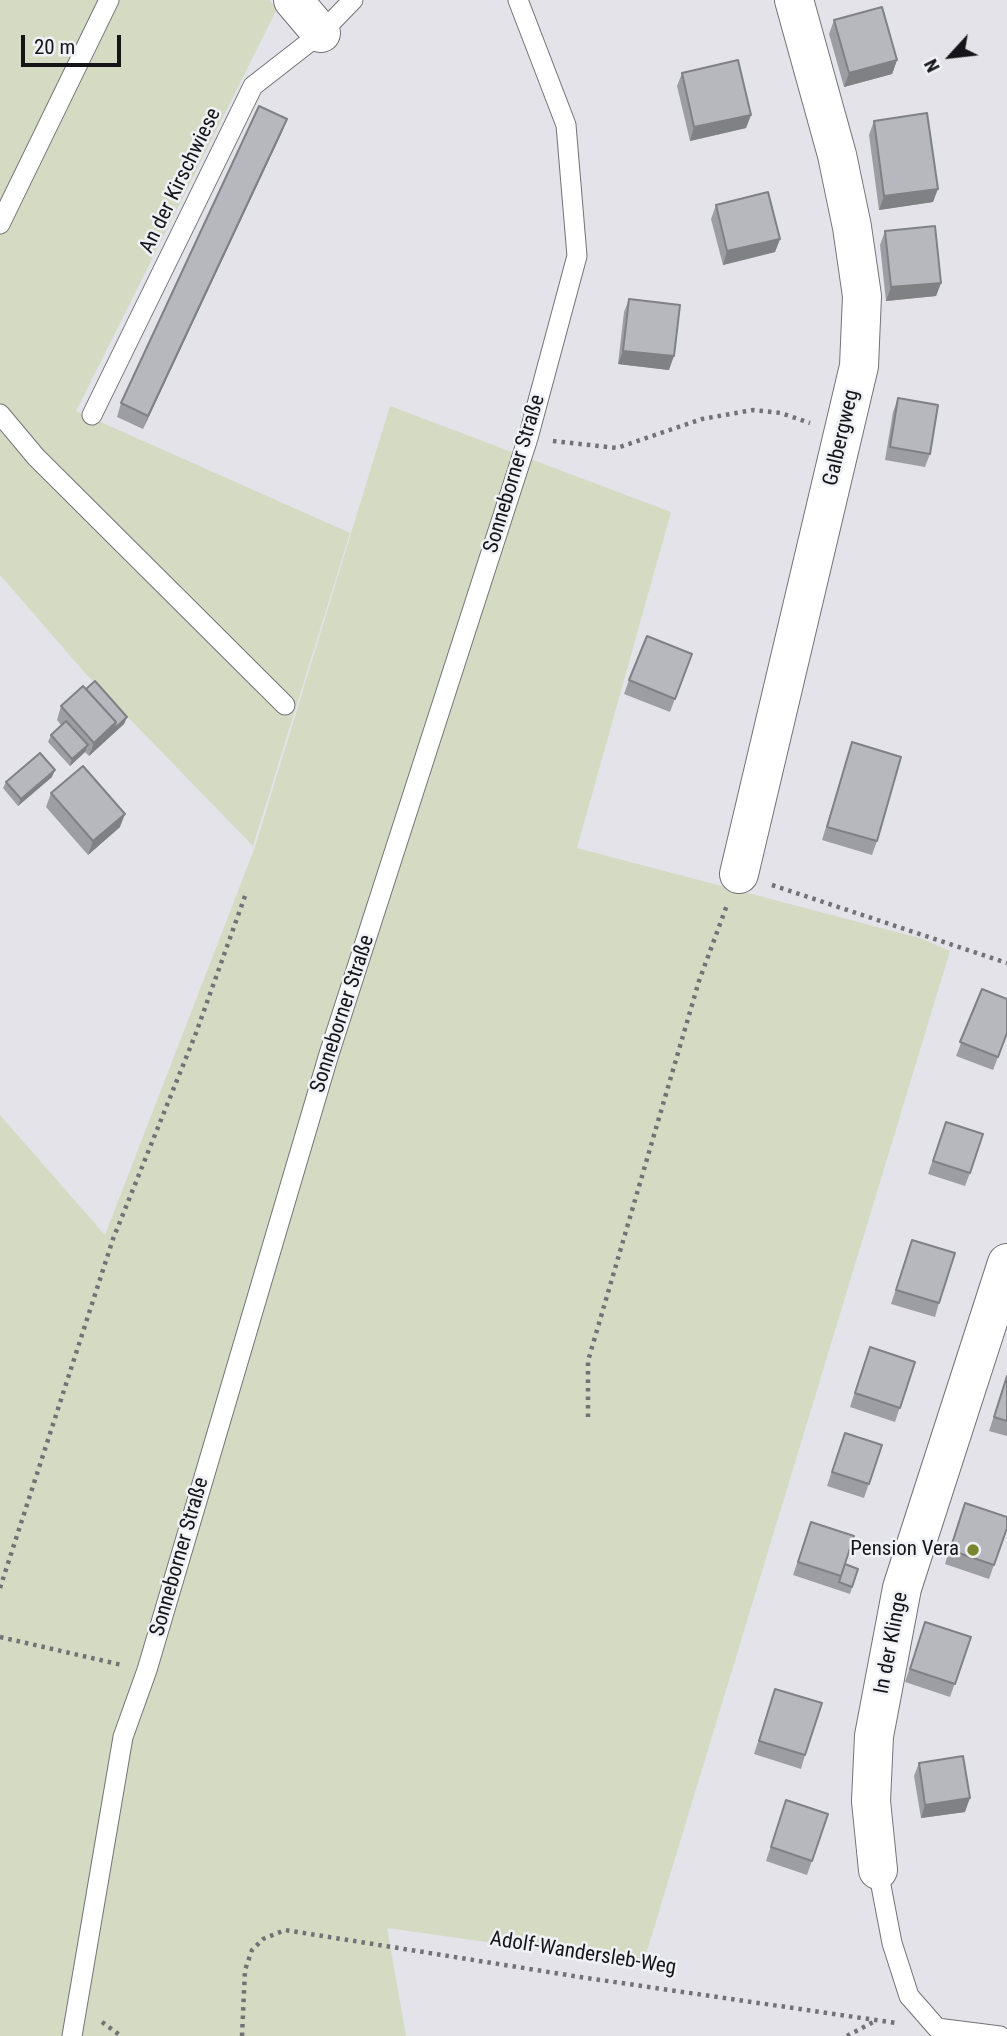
<!DOCTYPE html>
<html>
<head>
<meta charset="utf-8">
<style>
  body { margin:0 }
  #map { position:relative; width:1007px; height:2036px; overflow:hidden; background:#e3e3e9; font-family:"Roboto Condensed",sans-serif }
  canvas { display:block }
  .north { position:absolute; left:916px; top:21px; width:70px; height:70px; -webkit-text-stroke:5px #f0f1f6; paint-order:stroke; rotate:243deg; font-size:19px; font-weight:700; line-height:28px; text-align:center; color:#151517 }
  .north::after { content:''; display:block; margin:auto; width:24px; height:32px; background:#151517; clip-path:polygon(50% 0,100% 100%,50% 72%,0 100%) }
  .scale { position:absolute; left:21px; top:35px; width:100px; height:32px; box-sizing:border-box; border:4px solid #151517; border-top:0; padding-left:9px; font-size:21px; line-height:24px; white-space:nowrap; color:#151517; -webkit-text-stroke:5px #f0f1f6; paint-order:stroke }
</style>
</head>
<body>
<div id="map">
<canvas width="1007" height="2036"></canvas>
<div class="north">N</div>
<div class="scale">20 m</div>
</div>
<script>
const ctx = document.querySelector('canvas').getContext('2d');
ctx.lineJoin = 'round';
function fillPath(path, color) { ctx.fillStyle = color; ctx.fill(path, 'evenodd'); }
const toPath = rows => new Path2D(rows.map(r => 'M' + r).join(''));
function trace(path, color, width, dash) { ctx.strokeStyle = color; ctx.lineWidth = width; ctx.lineCap = dash ? 'butt' : 'round'; ctx.setLineDash(dash || []); ctx.stroke(path); }
function write(font, color, halo, rows, align = 'center') {
  ctx.font = font + ' "Roboto Condensed",sans-serif'; ctx.lineWidth = 5; ctx.setLineDash([]); ctx.textBaseline = 'middle'; ctx.strokeStyle = halo; ctx.fillStyle = color; for (const [text, x, y, turn = 0] of rows) {
    ctx.save(); ctx.translate(x, y); ctx.rotate((+turn || 0) * Math.PI / 180); ctx.textAlign = isNaN(turn) ? turn : align; if (halo) ctx.strokeText(text, 0, 0); ctx.fillText(text, 0, 0); ctx.restore();
  }
}
const green = toPath([
  [0,0,269,0,277,9,76,411,350,533,253,846,86,674,0,575],
  [390,406,671,512,577,848,923,939,950,951,643,1964,387,1928,406,2036,0,2036,0,1115,105,1235,255,847]
]);
const path = toPath([
  [553,441,617,448,702,419,753,410,781,413,810,423],
  [772,885,1007,963],
  [588,1417,588,1361,699,981,727,905],
  [0,1588,113,1239,196,1033,245,896],
  [0,1637,122,1665],
  [102,2022,121,2036],
  [242,2036,245,1970,252,1950,263,1939,285,1930,580,1977,896,2023],
  [847,2036,877,2020]
]);
const lane = toPath([
  [0,224,109,0],
  [0,414,36,457,285,705],
  [92,415,253,86,321,33,353,0],
  [878,1870,892,1943,909,1996,937,2028,1000,2036],
  [72,2036,123,1737,147,1670,329,1054,528,438,577,256,566,125,518,0]
]);
const street = toPath([
  [293,0,321,33],
  [739,874,859,366,862,296,852,227,837,155,794,0],
  [878,1870,871,1801,874,1736,902,1588,1007,1263]
]);
const wall = toPath([
  [834,20,897,60,892,74,844,87,829,34],
  [682,73,751,115,746,128,690,141,677,86],
  [874,121,933,202,879,210,869,135],
  [282,132,143,429,117,417,121,403],
  [716,205,780,239,775,252,723,265,711,219],
  [885,231,941,283,936,296,886,301,880,245],
  [629,299,669,370,618,364,624,312],
  [898,398,930,454,925,467,885,460,893,412],
  [692,654,670,712,624,694,629,680],
  [86,689,127,717,124,724,89,756,85,752,70,766,48,742,51,735,62,726,57,720,61,706],
  [852,742,877,841,872,855,822,840],
  [52,777,18,806,3,788,6,782],
  [51,793,120,827,88,855,46,807],
  [982,989,1007,1034,993,1070,956,1056],
  [941,1135,970,1173,965,1186,928,1174],
  [912,1240,939,1303,935,1317,891,1304],
  [865,1360,915,1362,895,1422,850,1407],
  [1007,1375,1007,1436,989,1431],
  [882,1445,864,1498,827,1486,840,1446],
  [960,1517,1007,1528,989,1579,945,1564],
  [811,1522,845,1564,858,1569,850,1594,793,1575],
  [925,1622,971,1637,950,1697,905,1682],
  [775,1689,805,1755,801,1769,754,1754],
  [919,1763,965,1812,921,1818,914,1776],
  [786,1800,828,1814,807,1875,766,1861]
]);
const shadedWall = toPath([
  [897,60,892,74,844,87,849,73],
  [751,115,746,128,690,141,694,127],
  [287,119,282,132,143,429,148,416],
  [938,189,933,202,879,210,884,196],
  [780,239,775,252,723,265,727,251],
  [941,283,936,296,886,301,891,287],
  [623,351,674,356,669,370,618,364],
  [127,717,124,724,89,756,94,743,116,722],
  [88,745,85,752,70,766,72,759],
  [55,770,52,777,18,806,21,799],
  [125,814,120,827,88,855,93,841],
  [970,1798,965,1812,921,1818,925,1805]
]);
const building = toPath([
  [882,7,897,60,849,73,834,20,882,7],
  [738,60,751,115,694,127,682,73,738,60],
  [259,106,287,119,148,416,121,403,259,106],
  [927,113,938,189,884,196,874,121,927,113],
  [768,192,780,239,727,251,716,205,768,192],
  [935,226,941,283,891,287,885,231,935,226],
  [629,299,680,305,674,356,623,351,629,299],
  [898,398,938,405,930,454,890,447,898,398],
  [647,636,692,654,675,699,629,680,647,636],
  [95,681,127,717,114,729,116,722,86,689,95,681],
  [83,686,116,722,94,743,61,706,83,686],
  [66,721,88,745,72,759,51,735,66,721],
  [852,742,901,757,877,841,827,827,852,742],
  [40,753,55,770,21,799,6,782,40,753],
  [83,766,125,814,93,841,51,793,83,766],
  [982,989,1007,999,1007,1033,998,1057,960,1042,982,989],
  [946,1122,983,1134,970,1173,933,1161,946,1122],
  [912,1240,955,1253,939,1303,896,1290,912,1240],
  [870,1347,915,1362,900,1408,855,1393,870,1347],
  [1007,1376,1007,1421,994,1417,1007,1376],
  [845,1433,882,1445,869,1484,832,1472,845,1433],
  [965,1503,1007,1517,1007,1528,994,1565,950,1550,965,1503],
  [811,1522,854,1536,841,1576,798,1562,811,1522],
  [845,1564,858,1569,852,1587,839,1582,845,1564],
  [925,1622,971,1637,955,1684,910,1669,925,1622],
  [775,1689,822,1703,805,1755,759,1741,775,1689],
  [963,1756,970,1798,925,1805,919,1763,963,1756],
  [786,1800,828,1814,812,1861,771,1847,786,1800]
]);
const markers = [
  [973,1550,7,"#7a8532"]
];
const streetNames = [
  ["An der Kirschwiese",181,181,-64],
  ["Galbergweg",842,438,-77],
  ["Sonneborner Straße",515,474,-73],
  ["Sonneborner Straße",343,1014,-72],
  ["Sonneborner Straße",180,1557,-74],
  ["In der Klinge",892,1643,-79],
  ["Adolf-Wandersleb-Weg",583,1954,9]
];
const poiNames = [
  ["Pension Vera",959,1550]
];
fillPath(green, '#d5dac3');
trace(lane, '#737378', 21);
trace(street, '#737378', 40);
trace(path, '#727276', 4.5, [3.5, 5]);
trace(lane, '#fff', 19);
trace(street, '#fff', 38);
fillPath(wall, '#9d9ea3');
fillPath(shadedWall, '#808184');
fillPath(building, '#b7b8bd');
trace(building, '#808184', 2);
for (const [x, y, r, color] of markers) { const dot = new Path2D(); dot.arc(x, y, r, 0, 2 * Math.PI); ctx.fillStyle = color; ctx.fill(dot); trace(dot, '#f0f1f6', 2.5); }
write('21px', '#151517', '#f0f1f6', streetNames);
write('21px', '#151517', '#f0f1f6', poiNames, 'right');
</script>
</body>
</html>
